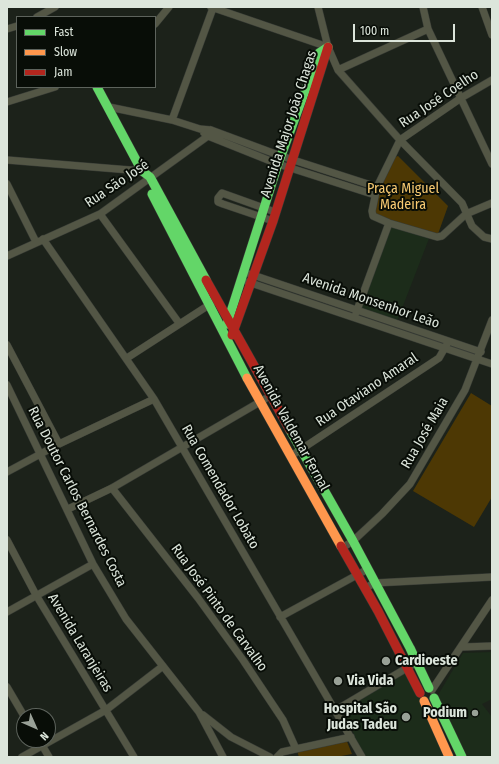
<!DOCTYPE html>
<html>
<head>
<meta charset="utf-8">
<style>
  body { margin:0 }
  #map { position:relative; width:499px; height:764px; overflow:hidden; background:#1c221a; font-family:"Fira Sans Condensed",sans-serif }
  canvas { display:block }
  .frame { position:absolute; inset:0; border:8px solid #dce5db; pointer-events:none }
  .legend { position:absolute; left:16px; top:16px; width:140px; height:72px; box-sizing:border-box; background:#080d07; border:1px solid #5d635c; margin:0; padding:5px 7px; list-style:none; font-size:12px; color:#dce5db }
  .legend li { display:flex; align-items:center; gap:8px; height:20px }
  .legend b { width:20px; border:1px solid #5d635c }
  .north { position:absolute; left:16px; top:708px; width:40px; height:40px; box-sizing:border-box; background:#080d07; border:1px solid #5d635c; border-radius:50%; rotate:135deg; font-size:11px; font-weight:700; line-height:16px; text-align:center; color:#dce5db }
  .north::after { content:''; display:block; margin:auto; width:14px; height:18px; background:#99a197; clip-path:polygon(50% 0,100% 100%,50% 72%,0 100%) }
  .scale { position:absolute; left:353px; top:24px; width:102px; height:18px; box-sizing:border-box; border:2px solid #dce5db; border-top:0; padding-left:5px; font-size:12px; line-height:14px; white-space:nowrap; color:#dce5db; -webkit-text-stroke:3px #080d07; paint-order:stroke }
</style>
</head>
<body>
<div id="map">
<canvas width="499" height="764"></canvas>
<div class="frame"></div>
<ul class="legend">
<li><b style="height:5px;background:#63d668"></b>Fast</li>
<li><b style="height:5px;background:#ff974d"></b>Slow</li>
<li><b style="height:5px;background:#b3261e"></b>Jam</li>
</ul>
<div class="north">N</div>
<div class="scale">100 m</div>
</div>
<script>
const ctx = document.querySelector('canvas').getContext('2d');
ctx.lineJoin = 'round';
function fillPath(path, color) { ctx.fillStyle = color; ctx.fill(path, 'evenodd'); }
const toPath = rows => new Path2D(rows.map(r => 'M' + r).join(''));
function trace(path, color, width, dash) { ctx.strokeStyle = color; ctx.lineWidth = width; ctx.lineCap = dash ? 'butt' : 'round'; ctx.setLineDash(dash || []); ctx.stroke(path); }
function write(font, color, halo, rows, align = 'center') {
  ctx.font = font + ' "Fira Sans Condensed",sans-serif'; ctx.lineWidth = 4; ctx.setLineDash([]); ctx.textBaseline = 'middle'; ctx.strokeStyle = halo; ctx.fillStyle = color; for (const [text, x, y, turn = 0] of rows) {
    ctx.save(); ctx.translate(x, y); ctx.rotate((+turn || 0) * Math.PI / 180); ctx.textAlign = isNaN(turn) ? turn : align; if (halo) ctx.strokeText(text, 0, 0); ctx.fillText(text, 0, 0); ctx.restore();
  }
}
const built = toPath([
  [389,223,430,236,396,324,357,311],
  [492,652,492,699,482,704,492,717,492,757,464,757,435,700,463,653],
  [407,669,445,757,365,757,351,736,354,734,343,709]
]);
const green = toPath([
  [398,156,448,206,438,234,375,216,374,213,378,189,395,157],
  [471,393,492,406,492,497,474,527,413,491],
  [346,739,352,754,336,757,299,757,297,751]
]);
const street = toPath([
  [211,7,328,47],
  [318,7,328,47,338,70,400,140,462,203,472,226,484,237,492,239],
  [423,7,428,29,492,164],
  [482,7,492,35],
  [37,17,55,7],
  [155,24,169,7],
  [7,29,17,26],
  [338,70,428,29],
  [492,80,461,98,400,140,377,187,372,211,373,216,389,223,437,237,442,236,466,214,492,203],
  [7,102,55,87],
  [109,107,172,120,200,129,211,130,281,156,377,187],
  [172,120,213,8],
  [204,133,208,136,278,164,375,195],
  [7,160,142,171],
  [7,184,36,242],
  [100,214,179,323],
  [273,221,223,204,218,202,218,198,222,193,275,212],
  [43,239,154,399,362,757],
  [7,256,100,214,208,136,211,130],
  [250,274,481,352],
  [248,282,492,364],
  [356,313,389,223],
  [7,345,59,444],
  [127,358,212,303],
  [7,385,93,564,126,619,199,712,223,757],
  [291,456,439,358,447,344],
  [7,472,59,444,154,399],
  [112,488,198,598,243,660,283,720,296,749],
  [68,509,112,488,265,399],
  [7,540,36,595,134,757],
  [342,548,353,541,382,514,410,484,465,390,492,320],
  [365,588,375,583,492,577],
  [7,612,93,564],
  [280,617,368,569],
  [462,647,492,646],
  [7,687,24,716],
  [432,690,492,600],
  [336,710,417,662],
  [203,715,231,737,270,757],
  [39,740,49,757],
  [22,757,106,710,163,666],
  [277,757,282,752,351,737]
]);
const fast = toPath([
  [97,87,142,171,150,177,206,280],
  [152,194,247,378],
  [227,324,278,164,319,53,328,47],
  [290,430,353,541,410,648,429,688],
  [434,698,462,757]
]);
const slow = toPath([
  [247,378,341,546],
  [424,701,449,757]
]);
const jam = toPath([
  [206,280,290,430],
  [232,335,273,221,328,47],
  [341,546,378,611,420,693]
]);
const markers = [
  [386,661,5,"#99a197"],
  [338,681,5,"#99a197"],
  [475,713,4,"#99a197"],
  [406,717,5,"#99a197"]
];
const streetNames = [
  ["Rua José Coelho",439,99,-34],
  ["Avenida Major João Chagas",289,124,-72],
  ["Rua São José",117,184,-34],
  ["Avenida Monsenhor Leão",371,301,19],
  ["Rua Otaviano Amaral",367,390,-34],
  ["Avenida Valdemar Fernal",291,428,61],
  ["Rua José Maia",425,433,-60],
  ["Rua Comendador Lobato",220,487,60],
  ["Rua Doutor Carlos Bernardes Costa",77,497,63],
  ["Rua José Pinto de Carvalho",219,608,54],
  ["Avenida Laranjeiras",80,643,59]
];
const parkNames = [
  ["Praça Miguel",403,189],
  ["Madeira",403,205]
];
const poiNames = [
  ["Cardioeste",395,661],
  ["Via Vida",347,681],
  ["Hospital São",397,709,"right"],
  ["Judas Tadeu",397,725,"right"],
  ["Podium",467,713,"right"]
];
fillPath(built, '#1c2c1a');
fillPath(green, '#4d3804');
trace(street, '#383c36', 8);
trace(fast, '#383c36', 10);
trace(slow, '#383c36', 10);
trace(jam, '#383c36', 10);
trace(street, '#535645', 7);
trace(fast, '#63d668', 9);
trace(slow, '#ff974d', 9);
trace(jam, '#b3261e', 9);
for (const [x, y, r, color] of markers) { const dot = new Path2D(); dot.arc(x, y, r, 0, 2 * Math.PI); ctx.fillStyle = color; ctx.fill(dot); trace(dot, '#080d07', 1.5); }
write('14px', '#dce5db', '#080d07', streetNames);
write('14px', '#f8ca72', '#080d07', parkNames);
write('bold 14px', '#dce5db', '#080d07', poiNames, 'left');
</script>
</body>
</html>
